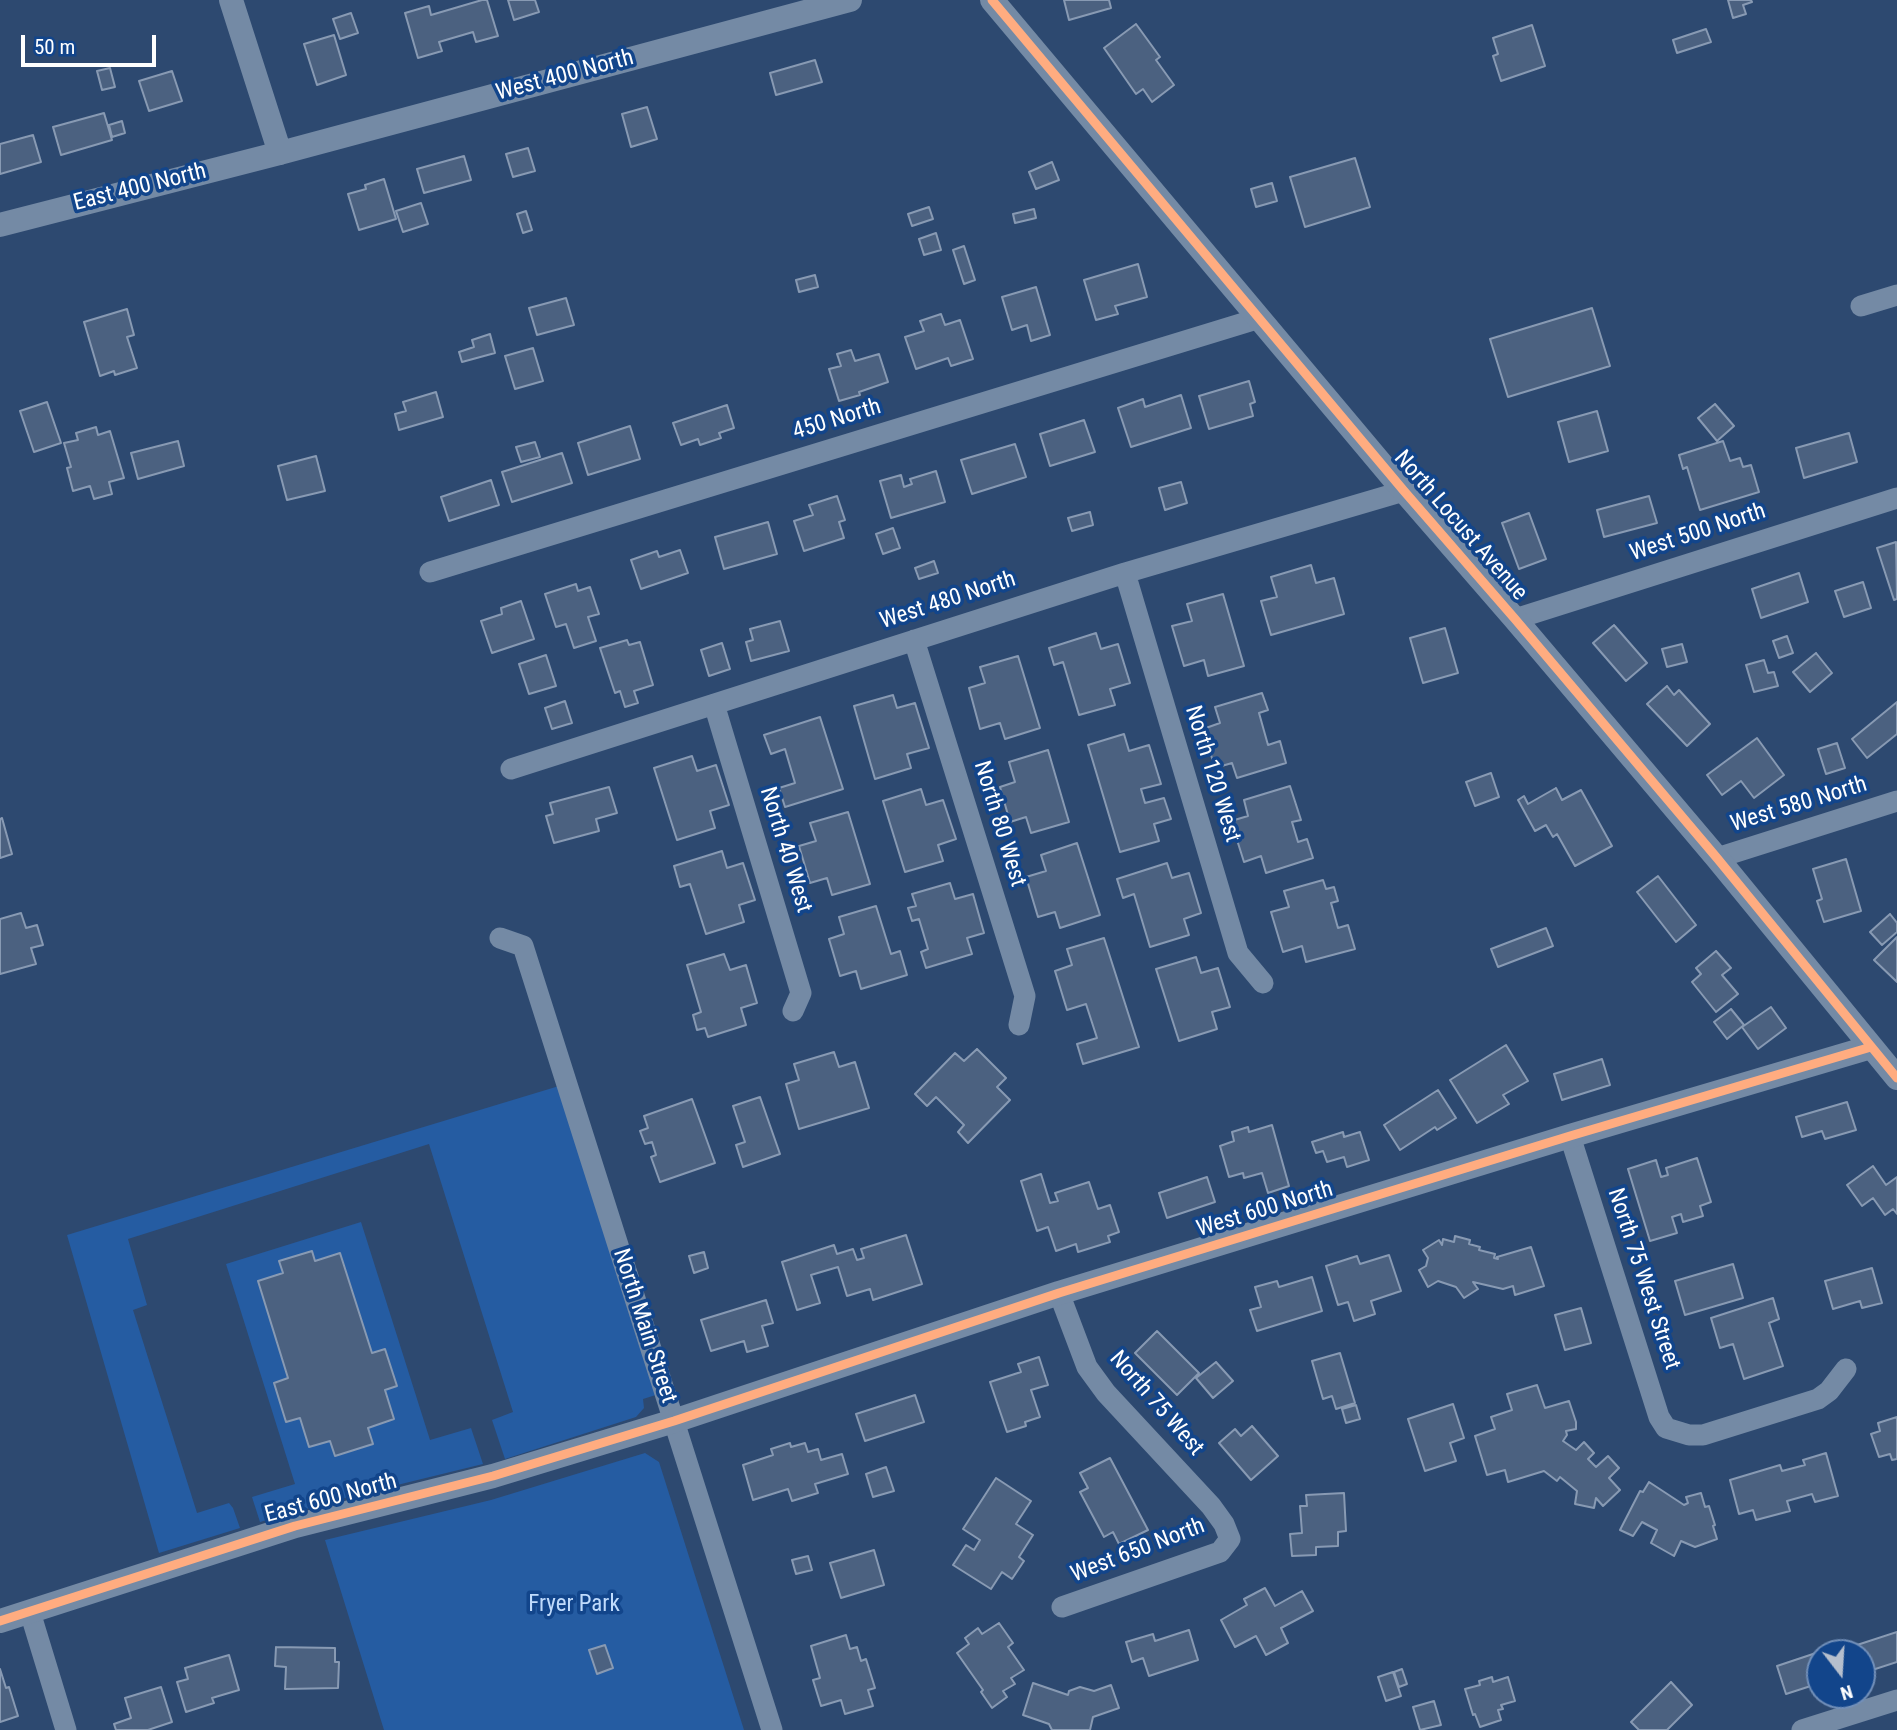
<!DOCTYPE html>
<html>
<head>
<meta charset="utf-8">
<style>
  body { margin:0 }
  #map { position:relative; width:1897px; height:1730px; overflow:hidden; background:#2d4970; font-family:"Roboto Condensed",sans-serif }
  canvas { display:block }
  .north { position:absolute; left:1806px; top:1639px; width:70px; height:70px; box-sizing:border-box; background:#12458b; border:2px solid #718fb9; border-radius:50%; rotate:163deg; font-size:19px; font-weight:700; line-height:28px; text-align:center; color:#fff }
  .north::after { content:''; display:block; margin:auto; width:24px; height:32px; background:#b6bfcd; clip-path:polygon(50% 0,100% 100%,50% 72%,0 100%) }
  .scale { position:absolute; left:21px; top:35px; width:135px; height:32px; box-sizing:border-box; border:4px solid #fff; border-top:0; padding-left:9px; font-size:21px; line-height:24px; white-space:nowrap; color:#fff; -webkit-text-stroke:5px #12458b; paint-order:stroke }
</style>
</head>
<body>
<div id="map">
<canvas width="1897" height="1730"></canvas>
<div class="north">N</div>
<div class="scale">50 m</div>
</div>
<script>
const ctx = document.querySelector('canvas').getContext('2d');
ctx.lineJoin = 'round';
function fillPath(path, color) { ctx.fillStyle = color; ctx.fill(path, 'evenodd'); }
const toPath = rows => new Path2D(rows.map(r => 'M' + r).join(''));
function trace(path, color, width, dash) { ctx.strokeStyle = color; ctx.lineWidth = width; ctx.lineCap = dash ? 'butt' : 'round'; ctx.setLineDash(dash || []); ctx.stroke(path); }
function write(font, color, halo, rows, align = 'center') {
  ctx.font = font + ' "Roboto Condensed",sans-serif'; ctx.lineWidth = 7; ctx.setLineDash([]); ctx.textBaseline = 'middle'; ctx.strokeStyle = halo; ctx.fillStyle = color; for (const [text, x, y, turn = 0] of rows) {
    ctx.save(); ctx.translate(x, y); ctx.rotate((+turn || 0) * Math.PI / 180); ctx.textAlign = isNaN(turn) ? turn : align; if (halo) ctx.strokeText(text, 0, 0); ctx.fillText(text, 0, 0); ctx.restore();
  }
}
const green = toPath([
  [559,1086,659,1394,643,1399,644,1408,636,1417,505,1459,492,1420,513,1412,429,1144,128,1239,147,1305,133,1310,197,1513,229,1503,233,1508,240,1528,159,1553,67,1235],
  [361,1222,430,1440,471,1428,483,1464,348,1497,260,1522,252,1497,295,1484,226,1264],
  [645,1453,659,1462,744,1730,384,1730,325,1540,491,1500]
]);
const building = toPath([
  [482,0,487,0,498,36,476,42,473,32,439,42,442,51,418,58,405,13,429,6,431,15,482,0],
  [508,0,535,0,539,12,514,20,508,0],
  [1064,0,1109,0,1111,8,1069,20,1064,0],
  [1728,0,1751,0,1752,2,1743,5,1746,14,1733,18,1728,0],
  [351,13,358,33,340,39,333,19,351,13],
  [1136,24,1160,57,1156,60,1174,85,1152,102,1143,89,1136,94,1104,48,1136,24],
  [1532,25,1545,66,1501,81,1493,56,1498,54,1493,38,1532,25],
  [1706,29,1711,42,1677,53,1673,40,1706,29],
  [334,35,346,75,317,85,304,44,334,35],
  [815,60,822,82,776,95,770,73,815,60],
  [110,68,115,87,102,90,97,71,110,68],
  [172,71,182,101,149,111,139,81,172,71],
  [647,107,657,139,631,147,622,114,647,107],
  [104,113,112,140,61,155,53,127,104,113],
  [122,121,125,133,112,137,109,125,122,121],
  [33,135,41,162,0,174,0,144,33,135],
  [528,148,535,171,513,177,506,154,528,148],
  [464,156,471,180,424,193,417,169,464,156],
  [1355,158,1370,207,1305,227,1290,177,1355,158],
  [1052,162,1059,180,1036,189,1029,172,1052,162],
  [384,179,396,219,359,230,348,194,366,189,365,185,384,179],
  [1272,183,1277,201,1256,207,1251,189,1272,183],
  [421,203,428,224,403,232,396,211,421,203],
  [929,207,933,219,912,226,908,214,929,207],
  [1034,209,1036,218,1015,223,1013,214,1034,209],
  [526,211,532,230,523,233,517,214,526,211],
  [936,233,941,250,924,255,919,239,936,233],
  [964,246,975,280,964,284,953,250,964,246],
  [1138,264,1147,297,1115,306,1118,314,1096,320,1084,280,1138,264],
  [815,275,818,287,799,292,796,280,815,275],
  [1036,287,1050,335,1031,341,1027,325,1012,330,1002,297,1036,287],
  [566,298,574,325,537,335,529,308,566,298],
  [1592,308,1610,366,1508,397,1490,339,1592,308],
  [127,309,134,335,127,337,137,368,115,375,114,371,100,376,84,322,127,309],
  [941,314,945,325,960,320,973,359,951,366,948,358,916,369,905,337,924,331,920,321,941,314],
  [490,334,495,353,462,362,459,352,474,347,472,340,490,334],
  [533,348,543,381,515,389,505,356,533,348],
  [851,350,855,361,879,354,888,382,859,392,860,395,839,401,829,369,841,366,837,354,851,350],
  [1249,381,1255,402,1250,404,1253,416,1209,429,1199,396,1249,381],
  [436,392,443,417,399,430,395,414,406,411,403,402,436,392],
  [1181,395,1191,428,1131,447,1118,408,1143,399,1145,407,1181,395],
  [47,402,61,443,34,452,20,411,47,402],
  [1715,404,1734,426,1717,441,1698,418,1715,404],
  [727,405,734,428,719,433,721,438,700,445,698,439,681,445,673,423,727,405],
  [1597,411,1608,451,1569,462,1558,422,1597,411],
  [1084,420,1095,452,1050,466,1040,434,1084,420],
  [630,426,640,459,588,475,578,443,630,426],
  [96,427,98,435,110,431,124,478,109,482,112,494,94,499,90,486,73,491,67,468,71,467,64,443,78,440,76,433,96,427],
  [1849,433,1857,462,1804,478,1796,448,1849,433],
  [178,441,184,466,138,479,131,453,178,441],
  [1723,441,1730,461,1740,458,1743,467,1751,465,1759,492,1700,510,1687,467,1683,469,1679,455,1723,441],
  [535,442,540,457,521,462,516,447,535,442],
  [1015,444,1026,477,972,494,961,460,1015,444],
  [562,453,572,483,512,502,502,472,562,453],
  [316,456,325,491,287,500,278,466,316,456],
  [936,471,945,502,891,518,880,481,901,475,904,487,912,484,910,479,936,471],
  [491,480,499,505,449,521,441,497,491,480],
  [1181,482,1187,503,1165,510,1159,488,1181,482],
  [837,496,845,520,839,522,844,538,804,551,794,521,813,515,809,505,837,496],
  [1649,496,1657,523,1604,537,1597,510,1649,496],
  [1090,512,1093,525,1072,531,1068,518,1090,512],
  [1529,513,1546,559,1519,569,1502,523,1529,513],
  [768,522,777,554,724,569,715,537,768,522],
  [893,528,900,548,883,554,876,534,893,528],
  [1896,542,1897,599,1894,600,1877,548,1896,542],
  [680,550,688,573,641,589,631,560,657,551,659,557,680,550],
  [934,561,938,573,919,579,915,568,934,561],
  [1311,565,1316,583,1334,578,1344,614,1271,635,1261,601,1277,597,1271,577,1311,565],
  [1799,573,1808,602,1761,618,1752,589,1799,573],
  [1863,582,1871,608,1844,617,1835,591,1863,582],
  [576,584,578,591,590,587,599,614,588,617,596,641,574,648,566,624,556,627,545,594,576,584],
  [1223,594,1244,666,1208,676,1204,660,1184,666,1172,626,1192,621,1187,604,1223,594],
  [521,601,534,639,492,653,481,621,502,614,501,608,521,601],
  [780,621,789,651,751,661,746,642,753,640,750,629,780,621],
  [1614,625,1647,663,1626,681,1593,643,1614,625],
  [1445,628,1458,673,1423,683,1410,638,1445,628],
  [1096,633,1101,649,1118,644,1130,683,1110,689,1115,705,1079,715,1063,662,1054,665,1049,648,1096,633],
  [1787,636,1793,653,1779,658,1773,641,1787,636],
  [627,640,629,645,640,642,653,685,634,691,638,703,625,707,620,691,615,693,600,648,627,640],
  [722,643,730,669,709,676,701,650,722,643],
  [1682,644,1687,662,1667,667,1662,649,1682,644],
  [1816,653,1832,673,1810,692,1793,672,1816,653],
  [546,655,556,686,529,694,519,664,546,655],
  [1018,656,1040,728,1005,739,1000,723,980,729,969,688,985,683,980,667,1018,656],
  [1764,660,1768,673,1774,672,1778,686,1754,692,1746,665,1764,660],
  [1667,686,1674,695,1679,690,1710,724,1687,746,1647,704,1667,686],
  [1262,693,1268,710,1259,713,1268,745,1280,741,1286,763,1237,778,1232,763,1215,768,1203,729,1220,723,1215,707,1262,693],
  [893,695,897,708,915,703,929,748,907,754,911,768,875,779,854,706,893,695],
  [565,701,572,723,552,729,545,708,565,701],
  [1897,702,1897,734,1867,758,1852,739,1897,702],
  [820,717,843,789,785,807,779,788,795,783,785,749,771,754,764,735,820,717],
  [1124,734,1129,751,1149,745,1161,784,1141,789,1145,803,1164,798,1171,819,1154,824,1159,841,1120,852,1088,745,1124,734],
  [1757,738,1784,775,1754,798,1741,781,1722,795,1707,775,1757,738],
  [1837,743,1845,768,1826,774,1818,749,1837,743],
  [1048,750,1069,822,1031,833,1026,817,1010,822,1000,787,1015,782,1009,762,1048,750],
  [692,756,697,771,716,765,729,805,710,811,715,828,677,840,654,768,692,756],
  [1491,773,1499,797,1475,806,1466,782,1491,773],
  [1290,786,1301,820,1292,822,1298,842,1307,839,1313,858,1266,873,1261,856,1244,862,1231,821,1248,816,1244,800,1290,786],
  [609,787,617,813,596,819,599,831,554,843,546,816,553,814,550,803,609,787],
  [1556,788,1562,800,1581,790,1612,846,1575,866,1557,834,1553,837,1546,825,1535,831,1518,800,1524,796,1528,804,1556,788],
  [921,789,926,805,943,800,956,839,938,845,943,861,905,872,883,801,921,789],
  [848,812,870,884,832,895,827,878,810,883,799,846,816,841,810,823,848,812],
  [2,818,12,854,0,858,0,819,2,818],
  [1077,843,1100,915,1060,928,1055,912,1038,917,1026,877,1046,871,1041,855,1077,843],
  [722,851,727,868,743,863,755,900,739,905,744,922,706,934,690,884,680,887,674,866,722,851],
  [1846,859,1861,911,1824,922,1817,901,1822,899,1813,869,1846,859],
  [1167,863,1172,878,1189,873,1201,913,1184,919,1189,935,1150,947,1134,894,1123,898,1117,879,1167,863],
  [1658,876,1696,925,1676,942,1637,892,1658,876],
  [1323,880,1326,889,1334,887,1338,901,1331,903,1338,928,1348,925,1355,949,1306,962,1302,946,1283,952,1271,912,1289,907,1284,891,1323,880],
  [950,883,955,899,973,894,984,933,967,938,972,954,926,968,921,952,928,949,919,919,912,921,908,908,916,906,912,894,950,883],
  [876,906,891,954,900,951,907,975,861,989,856,971,840,976,829,939,844,934,839,917,876,906],
  [21,913,26,928,37,925,43,945,31,948,36,964,0,974,0,919,21,913],
  [1890,914,1897,923,1897,932,1882,945,1870,932,1890,914],
  [1546,928,1553,946,1498,967,1491,949,1546,928],
  [1897,937,1897,982,1874,960,1897,937],
  [1104,938,1139,1047,1083,1064,1077,1044,1097,1038,1086,1004,1067,1010,1055,971,1072,965,1067,949,1104,938],
  [1716,951,1731,968,1722,975,1738,994,1716,1012,1692,982,1701,974,1696,968,1716,951],
  [724,954,730,970,746,965,757,1003,741,1008,746,1025,708,1037,705,1028,697,1030,693,1015,701,1012,687,965,724,954],
  [1196,957,1201,973,1218,968,1230,1007,1212,1012,1217,1029,1179,1041,1156,969,1196,957],
  [1771,1007,1786,1028,1758,1049,1742,1027,1771,1007],
  [1731,1009,1744,1025,1727,1039,1714,1022,1731,1009],
  [1506,1045,1528,1081,1503,1095,1509,1104,1477,1123,1450,1080,1506,1045],
  [977,1049,1006,1078,997,1087,1010,1100,968,1143,958,1132,964,1125,936,1097,927,1106,915,1094,955,1053,964,1061,977,1049],
  [834,1052,839,1067,855,1062,869,1108,799,1129,786,1084,799,1080,794,1064,834,1052],
  [1602,1059,1610,1085,1562,1100,1554,1074,1602,1059],
  [1438,1090,1456,1118,1437,1130,1435,1127,1400,1150,1384,1125,1438,1090],
  [760,1097,780,1154,743,1167,736,1145,745,1142,733,1106,760,1097],
  [692,1099,715,1163,660,1182,651,1157,656,1155,652,1142,645,1144,640,1131,648,1128,644,1116,692,1099],
  [1847,1102,1856,1130,1825,1139,1822,1131,1802,1137,1796,1117,1847,1102],
  [1272,1125,1289,1186,1268,1193,1262,1173,1244,1178,1243,1173,1229,1177,1220,1146,1234,1141,1232,1132,1248,1127,1249,1132,1272,1125],
  [1343,1132,1344,1137,1360,1132,1369,1160,1347,1167,1344,1157,1327,1162,1323,1151,1316,1153,1312,1142,1343,1132],
  [1697,1158,1711,1202,1700,1206,1703,1216,1683,1222,1681,1214,1672,1217,1677,1233,1650,1241,1628,1169,1656,1160,1661,1177,1668,1175,1666,1168,1697,1158],
  [1873,1166,1886,1185,1897,1177,1897,1214,1893,1209,1885,1215,1873,1198,1862,1206,1847,1185,1873,1166],
  [1041,1174,1050,1203,1058,1201,1055,1193,1089,1182,1098,1209,1110,1205,1119,1232,1108,1236,1110,1242,1078,1252,1076,1244,1056,1251,1048,1227,1037,1231,1021,1181,1041,1174],
  [1207,1177,1215,1202,1167,1218,1159,1193,1207,1177],
  [906,1235,922,1284,873,1300,870,1289,847,1296,838,1267,811,1275,820,1303,797,1310,782,1262,834,1245,837,1254,853,1249,857,1260,864,1258,861,1249,906,1235],
  [1455,1236,1470,1240,1469,1244,1480,1247,1479,1250,1495,1254,1494,1258,1498,1259,1497,1257,1531,1247,1544,1286,1515,1295,1513,1286,1503,1289,1473,1282,1478,1289,1464,1298,1456,1287,1438,1281,1428,1287,1419,1270,1426,1266,1428,1258,1423,1250,1439,1240,1442,1245,1443,1239,1454,1242,1455,1236],
  [312,1251,315,1261,340,1253,372,1353,385,1349,397,1386,385,1390,394,1419,368,1428,373,1444,335,1456,330,1441,309,1447,300,1418,286,1422,274,1383,288,1378,258,1281,283,1273,279,1261,312,1251],
  [704,1252,708,1268,694,1273,689,1256,704,1252],
  [1389,1255,1401,1291,1371,1301,1375,1314,1354,1321,1348,1302,1338,1305,1326,1266,1357,1256,1360,1264,1389,1255],
  [1733,1264,1743,1298,1685,1315,1675,1281,1733,1264],
  [1872,1268,1882,1303,1862,1308,1860,1301,1833,1309,1825,1281,1872,1268],
  [1312,1277,1322,1311,1257,1331,1250,1310,1261,1307,1255,1287,1277,1281,1279,1287,1312,1277],
  [1773,1298,1779,1319,1769,1323,1783,1366,1744,1379,1733,1344,1720,1348,1711,1318,1773,1298],
  [766,1300,773,1323,762,1326,768,1346,747,1352,744,1341,711,1351,701,1320,766,1300],
  [1581,1308,1591,1343,1565,1350,1555,1315,1581,1308],
  [1157,1331,1199,1373,1177,1395,1135,1353,1157,1331],
  [1340,1353,1355,1403,1336,1409,1332,1396,1323,1399,1312,1361,1340,1353],
  [1039,1357,1048,1385,1031,1390,1040,1417,1025,1422,1026,1426,1007,1432,990,1382,1021,1372,1018,1364,1039,1357],
  [1216,1362,1233,1381,1213,1398,1196,1378,1216,1362],
  [1537,1385,1545,1408,1569,1401,1576,1422,1576,1429,1566,1431,1567,1435,1563,1441,1576,1450,1584,1442,1594,1453,1588,1459,1596,1467,1608,1456,1619,1468,1609,1478,1620,1490,1603,1506,1596,1498,1594,1508,1575,1504,1577,1491,1560,1477,1557,1481,1544,1471,1508,1482,1505,1470,1487,1475,1475,1436,1495,1429,1491,1417,1512,1410,1507,1394,1537,1385],
  [915,1395,924,1422,865,1441,856,1414,915,1395],
  [1453,1404,1464,1438,1450,1443,1456,1461,1425,1471,1408,1419,1453,1404],
  [1356,1405,1360,1419,1346,1423,1342,1409,1356,1405],
  [1897,1417,1897,1459,1892,1460,1890,1454,1879,1457,1871,1434,1880,1431,1878,1423,1897,1417],
  [1252,1426,1278,1456,1251,1480,1219,1443,1235,1429,1241,1436,1252,1426],
  [790,1443,791,1447,805,1443,808,1452,818,1449,821,1460,842,1454,848,1474,815,1484,818,1493,792,1501,788,1489,753,1500,743,1465,773,1455,771,1449,790,1443],
  [1826,1453,1838,1496,1815,1502,1812,1494,1787,1501,1790,1511,1756,1520,1753,1510,1739,1514,1730,1480,1780,1465,1782,1471,1805,1465,1803,1460,1826,1453],
  [1110,1458,1148,1530,1119,1544,1113,1532,1104,1537,1080,1492,1088,1488,1080,1473,1110,1458],
  [886,1467,894,1491,873,1497,866,1474,886,1467],
  [996,1478,1031,1501,1016,1524,1033,1535,1019,1557,1024,1561,1012,1579,1002,1572,991,1589,953,1565,966,1545,974,1550,980,1540,963,1529,996,1478],
  [1649,1482,1684,1505,1688,1503,1686,1497,1701,1493,1705,1507,1709,1506,1715,1525,1713,1526,1717,1539,1695,1547,1681,1541,1674,1556,1651,1543,1657,1530,1642,1522,1633,1536,1620,1530,1640,1491,1643,1492,1649,1482],
  [1344,1493,1346,1531,1338,1532,1338,1546,1316,1547,1316,1555,1292,1556,1290,1534,1302,1533,1300,1506,1307,1506,1306,1495,1344,1493],
  [874,1550,884,1585,841,1598,830,1563,874,1550],
  [808,1556,812,1570,796,1574,792,1560,808,1556],
  [1265,1588,1275,1606,1302,1591,1313,1611,1281,1628,1288,1643,1266,1655,1256,1636,1235,1647,1221,1620,1247,1605,1244,1599,1265,1588],
  [999,1623,1013,1643,1008,1647,1024,1670,1011,1678,1015,1684,1003,1691,1007,1697,992,1708,981,1692,983,1690,957,1653,969,1644,965,1638,978,1628,982,1634,999,1623],
  [1189,1630,1198,1660,1149,1676,1143,1658,1132,1662,1126,1642,1153,1634,1155,1641,1189,1630],
  [1897,1632,1897,1662,1866,1672,1862,1653,1860,1653,1857,1645,1897,1632],
  [846,1635,850,1649,857,1647,861,1661,866,1659,875,1688,868,1690,873,1706,845,1714,841,1700,821,1706,813,1680,820,1678,811,1646,846,1635],
  [605,1645,613,1668,597,1674,589,1650,605,1645],
  [276,1647,335,1648,335,1662,339,1662,338,1688,285,1689,286,1667,275,1666,276,1647],
  [1816,1653,1820,1666,1820,1683,1786,1694,1777,1666,1816,1653],
  [229,1655,239,1690,212,1698,214,1703,186,1712,177,1682,188,1679,185,1668,229,1655],
  [0,1669,6,1688,9,1687,18,1716,0,1722,0,1669],
  [1402,1669,1407,1684,1399,1687,1394,1672,1402,1669],
  [1393,1672,1401,1696,1386,1701,1378,1677,1393,1672],
  [1492,1677,1493,1682,1508,1677,1515,1701,1501,1705,1503,1709,1498,1710,1501,1720,1480,1727,1475,1714,1473,1715,1465,1689,1480,1685,1479,1681,1492,1677],
  [1671,1682,1692,1705,1667,1730,1639,1730,1631,1722,1671,1682],
  [1033,1683,1068,1695,1069,1691,1080,1687,1094,1691,1111,1685,1119,1708,1093,1717,1090,1730,1052,1730,1049,1724,1023,1715,1033,1683],
  [161,1687,172,1722,148,1730,116,1730,114,1724,131,1718,125,1698,161,1687],
  [1434,1701,1441,1725,1420,1730,1413,1707,1434,1701]
]);
const minor = toPath([
  [1861,306,1897,295],
  [430,572,1260,318],
  [1125,573,1238,953,1263,983],
  [1515,619,1897,498],
  [914,640,1025,996,1019,1025],
  [714,704,801,993,793,1011],
  [511,769,1125,573,1404,491],
  [1717,858,1897,801],
  [500,938,523,946,772,1730],
  [1570,1136,1659,1417,1666,1428,1689,1435,1703,1435,1818,1399,1829,1391,1846,1369],
  [1059,1293,1087,1367,1106,1393,1211,1506,1224,1524,1230,1539,1220,1552,1062,1607],
  [30,1612,66,1730],
  [1802,1730,1897,1700]
]);
const tertiary = toPath([
  [231,0,280,153],
  [992,0,1404,491,1515,619,1717,858,1897,1078],
  [0,225,280,153,850,0],
  [0,1621,295,1526,493,1476,674,1421,1059,1293,1570,1136,1871,1047]
]);
const cycleway = toPath([
  [992,0,1404,491,1515,619,1717,858,1897,1078],
  [0,1621,295,1526,493,1476,674,1421,1059,1293,1570,1136,1871,1047]
]);
const streetNames = [
  ["West 400 North",565,76,-15],
  ["East 400 North",140,188,-14],
  ["450 North",837,420,-17],
  ["North Locust Avenue",1460,526,49],
  ["West 500 North",1698,533,-18],
  ["West 480 North",948,601,-18],
  ["North 120 West",1212,774,73],
  ["West 580 North",1799,805,-17],
  ["North 80 West",999,824,73],
  ["North 40 West",785,850,73],
  ["West 600 North",1265,1210,-17],
  ["North 75 West Street",1643,1279,72],
  ["North Main Street",644,1326,72],
  ["North 75 West",1156,1404,49],
  ["East 600 North",331,1499,-15],
  ["West 650 North",1138,1551,-21]
];
const parkNames = [
  ["Fryer Park",574,1605]
];
fillPath(green, '#255ca2');
fillPath(building, '#4b6180');
trace(building, '#889ab3', 2);
trace(minor, '#748aa5', 21);
trace(tertiary, '#748aa5', 24);
trace(cycleway, '#ffac80', 9);
write('23px', '#fff', '#12458b', streetNames);
write('23px', '#c0dbfc', '#12458b', parkNames);
</script>
</body>
</html>
